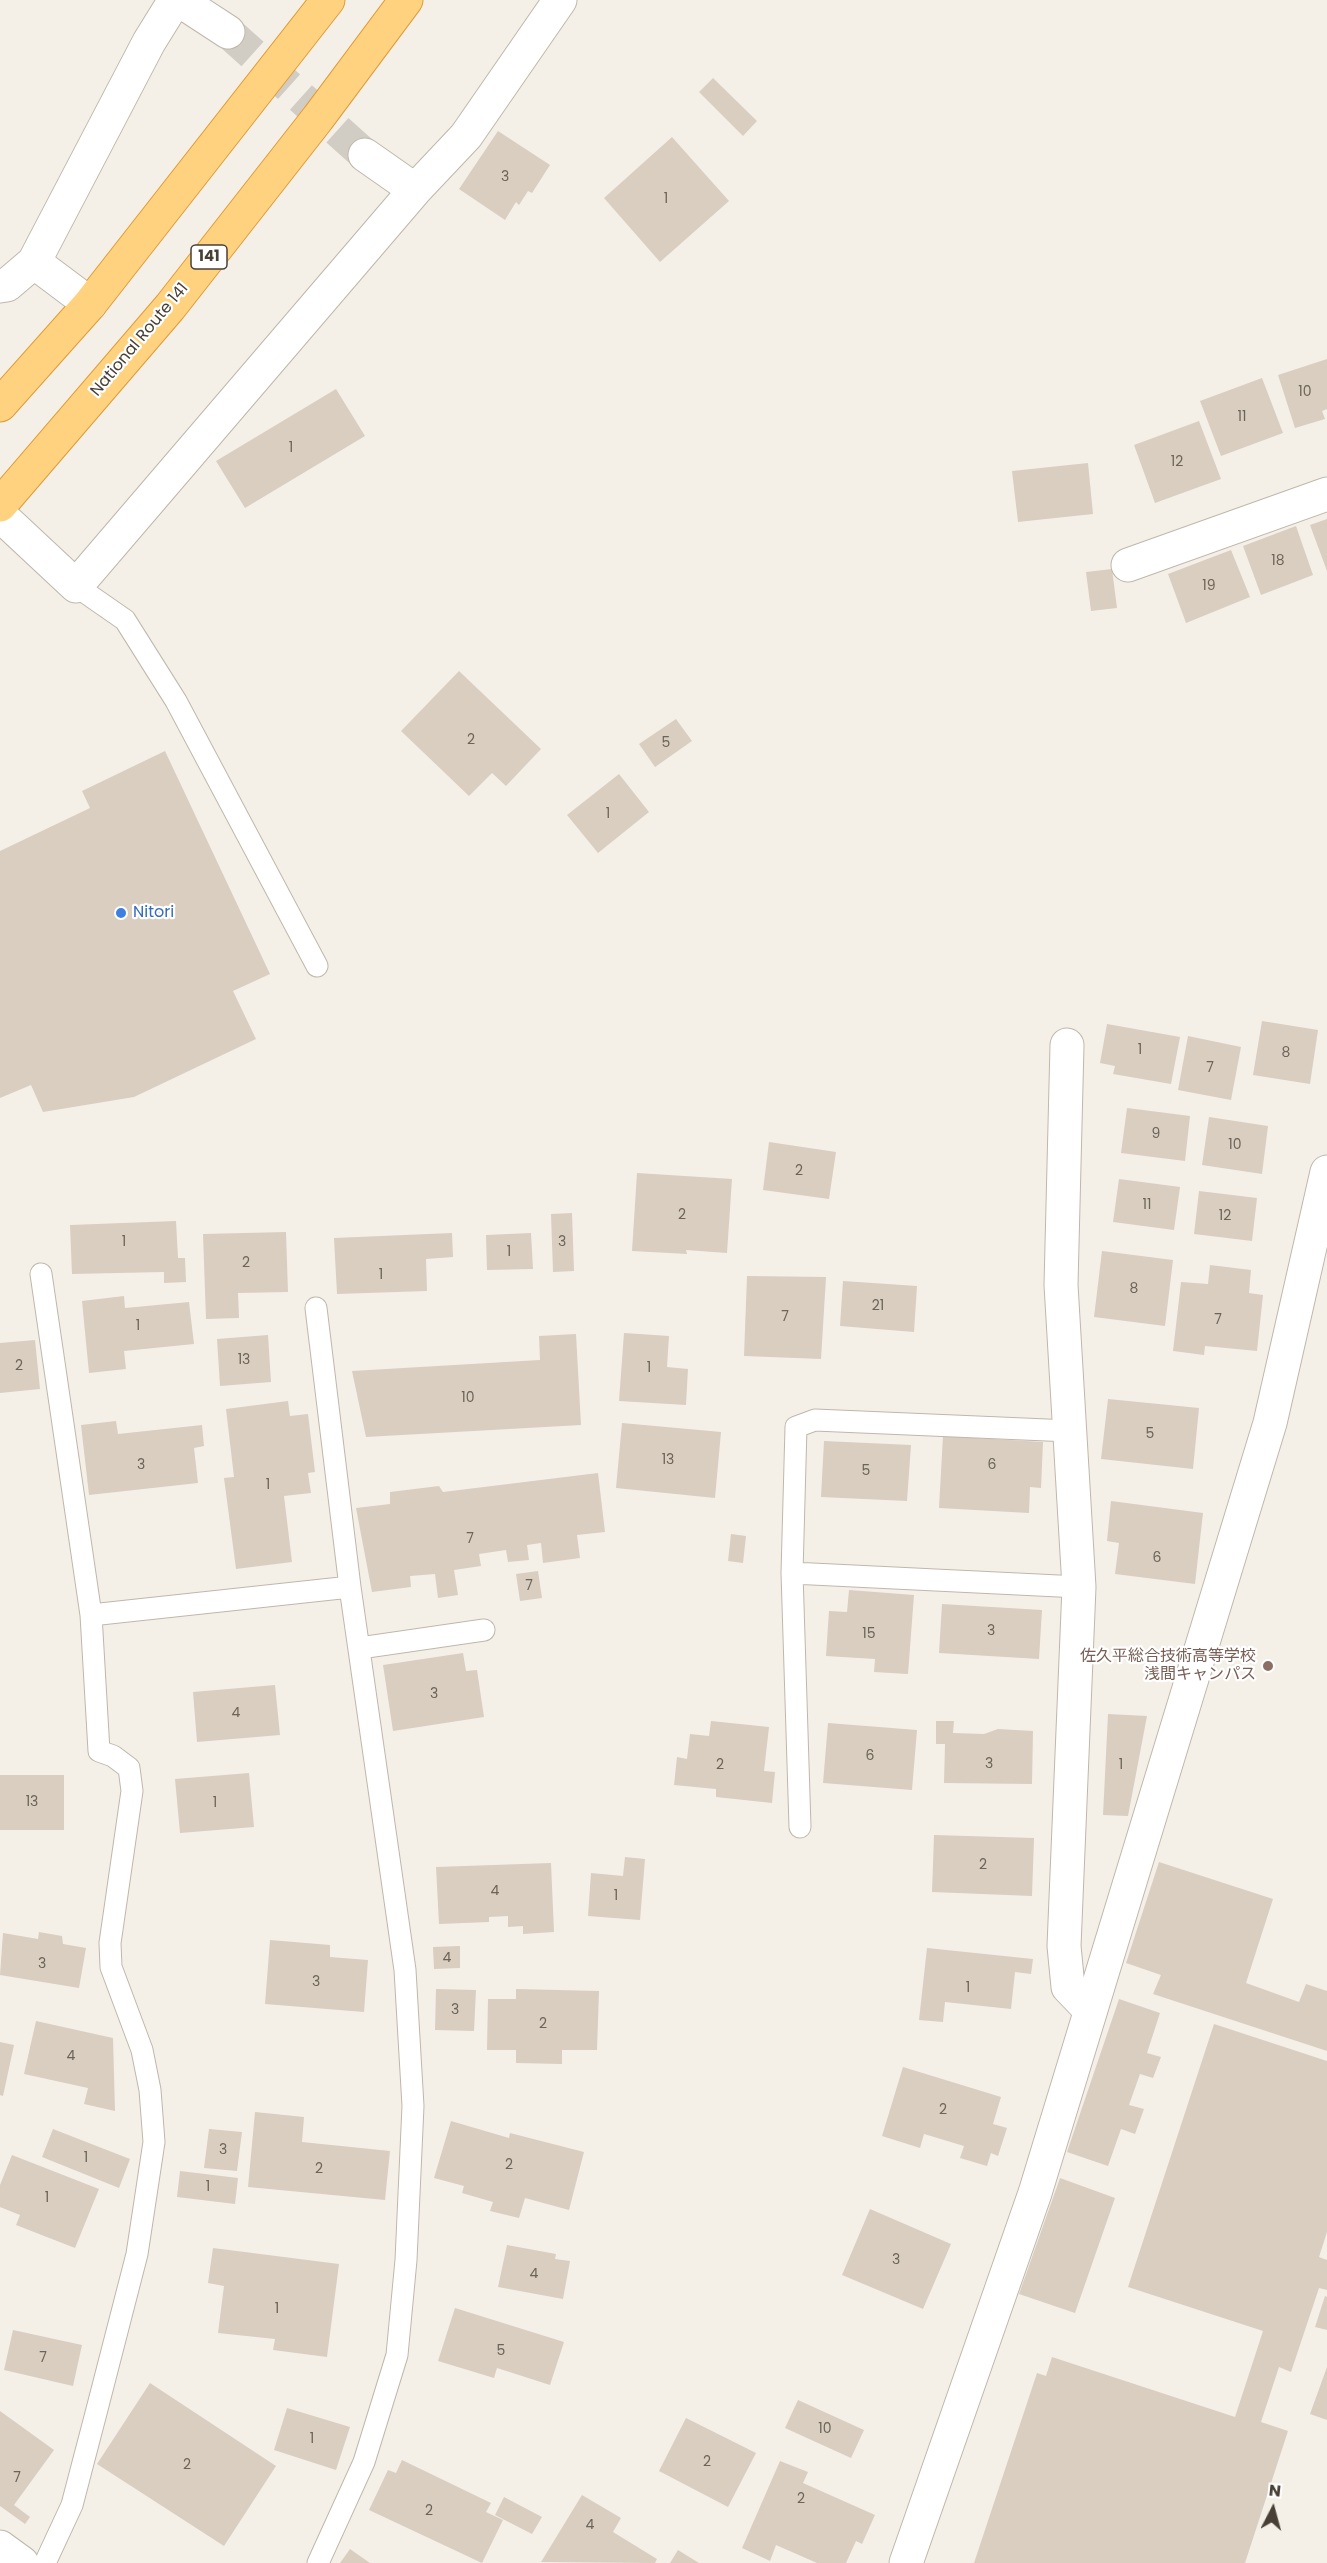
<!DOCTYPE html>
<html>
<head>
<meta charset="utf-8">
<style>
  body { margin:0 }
  #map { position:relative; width:1327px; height:2563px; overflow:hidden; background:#f4f0e8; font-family:Poppins,sans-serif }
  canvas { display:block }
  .north { position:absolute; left:1243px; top:2479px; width:60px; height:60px; -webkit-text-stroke:4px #fff; paint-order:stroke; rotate:6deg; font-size:16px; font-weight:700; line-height:24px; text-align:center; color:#484036 }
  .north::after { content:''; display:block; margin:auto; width:21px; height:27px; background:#484036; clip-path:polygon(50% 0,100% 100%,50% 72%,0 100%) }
</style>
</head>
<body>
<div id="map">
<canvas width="1327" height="2563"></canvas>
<div class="north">N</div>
</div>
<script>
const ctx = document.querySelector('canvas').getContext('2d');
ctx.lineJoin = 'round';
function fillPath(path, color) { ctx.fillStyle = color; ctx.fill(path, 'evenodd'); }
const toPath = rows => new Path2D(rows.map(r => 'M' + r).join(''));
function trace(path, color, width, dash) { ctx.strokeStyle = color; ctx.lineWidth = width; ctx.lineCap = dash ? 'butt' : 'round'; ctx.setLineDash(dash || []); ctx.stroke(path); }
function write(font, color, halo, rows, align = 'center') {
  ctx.font = font + ' Poppins,"Noto Sans JP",sans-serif'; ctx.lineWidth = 4.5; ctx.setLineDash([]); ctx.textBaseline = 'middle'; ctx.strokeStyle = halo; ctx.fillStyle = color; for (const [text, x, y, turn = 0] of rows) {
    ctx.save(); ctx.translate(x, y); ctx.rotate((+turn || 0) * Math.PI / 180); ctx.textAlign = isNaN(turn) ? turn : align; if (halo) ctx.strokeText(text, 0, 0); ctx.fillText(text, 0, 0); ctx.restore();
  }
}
const building = toPath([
  [713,78,757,121,743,136,699,92],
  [498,131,550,165,532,193,528,191,519,205,516,202,505,220,459,189],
  [672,137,729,201,660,262,604,198],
  [1327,359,1327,409,1322,411,1325,419,1295,428,1278,375],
  [1262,378,1283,433,1221,456,1200,401],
  [336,389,365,436,245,508,216,461],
  [1199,421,1221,479,1155,503,1134,445],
  [1088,463,1093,514,1018,522,1012,471],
  [1327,519,1327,571,1310,525],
  [1296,526,1313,575,1261,595,1243,546],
  [1231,550,1250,597,1186,623,1168,574],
  [1112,569,1117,608,1091,611,1086,572],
  [459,671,541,749,506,786,492,773,469,796,401,731],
  [676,719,692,741,655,767,639,744],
  [165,751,270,974,233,991,256,1039,134,1097,43,1112,31,1085,0,1098,0,851,90,808,82,791],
  [619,774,649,812,598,853,567,815],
  [1262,1021,1318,1030,1310,1084,1253,1075],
  [1107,1024,1180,1037,1171,1084,1113,1074,1115,1066,1100,1063],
  [1188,1036,1241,1047,1231,1100,1178,1090],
  [1127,1108,1190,1116,1185,1161,1121,1153],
  [1209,1117,1268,1126,1262,1174,1202,1165],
  [769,1142,836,1152,829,1199,763,1190],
  [637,1173,732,1179,727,1253,686,1250,687,1254,632,1251],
  [1119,1179,1180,1187,1174,1230,1113,1222],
  [1199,1191,1257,1198,1252,1241,1194,1234],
  [572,1213,574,1271,553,1272,551,1214],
  [176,1221,178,1258,185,1258,186,1282,164,1283,164,1272,72,1274,70,1225],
  [286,1232,288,1292,238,1293,239,1318,206,1319,203,1234],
  [452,1233,453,1257,426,1259,427,1291,337,1294,334,1238],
  [531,1233,533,1269,487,1270,486,1235],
  [1102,1251,1173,1260,1165,1326,1094,1317],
  [1210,1265,1251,1270,1249,1293,1263,1295,1257,1351,1205,1346,1204,1355,1173,1351,1181,1282,1208,1284],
  [747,1276,826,1277,821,1359,744,1356],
  [843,1281,917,1286,914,1332,840,1326],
  [124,1296,125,1308,189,1302,194,1344,124,1351,126,1369,89,1373,82,1301],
  [624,1333,669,1336,667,1367,688,1369,686,1405,619,1401],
  [576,1334,581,1425,366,1437,352,1371,540,1360,539,1336],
  [268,1335,271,1382,220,1386,217,1339],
  [35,1340,40,1389,0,1393,0,1343],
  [1108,1399,1199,1408,1193,1469,1101,1459],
  [288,1401,290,1416,308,1414,315,1472,308,1473,311,1493,284,1496,292,1562,236,1569,224,1478,234,1477,226,1409],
  [116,1421,118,1434,202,1425,204,1446,194,1448,198,1483,89,1495,81,1425],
  [622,1423,721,1432,715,1498,616,1488],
  [943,1436,1043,1442,1041,1488,1030,1487,1029,1513,939,1508],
  [824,1441,911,1445,907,1501,821,1497],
  [598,1473,605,1532,577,1535,580,1558,543,1563,541,1543,527,1545,529,1560,508,1562,506,1550,479,1554,481,1566,454,1570,458,1595,438,1598,435,1574,410,1576,411,1587,372,1592,356,1508,390,1504,390,1492,439,1486,443,1492],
  [1111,1501,1203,1513,1195,1584,1115,1574,1119,1543,1107,1541],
  [731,1534,746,1536,743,1563,728,1561],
  [538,1571,542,1598,520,1601,516,1574],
  [849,1590,914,1595,908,1674,874,1672,875,1659,826,1656,829,1611,847,1612],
  [942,1604,1042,1610,1039,1659,939,1653],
  [463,1653,466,1671,477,1670,484,1717,393,1731,383,1665],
  [275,1685,280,1735,197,1742,193,1692],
  [1108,1714,1147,1716,1128,1816,1103,1815],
  [711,1721,769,1727,764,1771,775,1772,772,1803,716,1797,716,1789,674,1785,677,1757,687,1759,690,1734,709,1736],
  [936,1721,954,1721,953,1733,984,1734,998,1729,1033,1731,1032,1784,944,1783,945,1744,936,1744],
  [828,1723,917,1730,912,1790,823,1783],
  [249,1773,254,1827,180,1833,175,1779],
  [0,1775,64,1775,64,1830,0,1830],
  [934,1835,1034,1838,1032,1896,932,1892],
  [625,1857,645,1859,640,1920,588,1916,591,1873,623,1876],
  [1159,1862,1273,1899,1246,1983,1299,2002,1306,1984,1327,1991,1327,2051,1153,1994,1161,1975,1126,1963],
  [551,1863,554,1932,523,1934,523,1926,508,1927,508,1916,489,1917,489,1922,439,1924,436,1867],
  [39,1932,62,1936,63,1944,86,1948,79,1988,0,1975,3,1933,38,1939],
  [270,1940,330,1945,330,1957,368,1960,364,2012,265,2004],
  [460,1946,460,1968,434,1969,433,1947],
  [927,1948,1033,1959,1031,1974,1015,1972,1011,2009,945,2002,943,2022,919,2020],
  [436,1989,476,1990,474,2031,435,2030],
  [516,1989,599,1991,597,2050,562,2050,562,2064,516,2063,516,2050,487,2050,488,1999,516,1999],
  [1119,1999,1160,2013,1147,2053,1161,2057,1153,2078,1140,2074,1129,2105,1144,2109,1135,2134,1121,2129,1108,2166,1067,2152],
  [36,2021,113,2038,115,2111,84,2104,88,2088,24,2074],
  [1214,2024,1327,2061,1327,2232,1319,2257,1327,2260,1327,2290,1319,2288,1291,2372,1279,2367,1261,2422,1288,2431,1245,2563,974,2563,1037,2373,1046,2376,1052,2357,1235,2417,1263,2331,1128,2287],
  [0,2042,14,2045,3,2096,0,2095],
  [903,2067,1001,2097,993,2124,1007,2128,998,2156,991,2153,987,2166,960,2158,964,2146,924,2134,920,2148,882,2136],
  [255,2112,304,2117,302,2142,390,2151,385,2200,248,2187],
  [451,2121,509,2138,510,2133,584,2152,569,2210,525,2198,519,2218,490,2211,493,2202,462,2193,464,2186,434,2178],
  [53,2129,130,2159,119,2188,42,2157],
  [209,2129,242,2132,237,2171,204,2168],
  [12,2155,99,2189,75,2248,16,2225,20,2215,0,2207,0,2185],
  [180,2171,238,2178,235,2204,177,2197],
  [1060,2178,1115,2198,1075,2313,1019,2294],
  [870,2209,951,2244,923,2309,842,2275],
  [507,2245,556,2254,555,2259,570,2261,563,2299,498,2287],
  [213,2248,339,2264,327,2357,273,2350,275,2339,218,2333,224,2286,208,2283],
  [1325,2296,1327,2297,1327,2330,1315,2327],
  [455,2308,564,2342,550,2385,497,2368,494,2378,438,2361],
  [13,2330,82,2345,73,2386,4,2370],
  [1327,2367,1327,2420,1310,2414],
  [150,2383,276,2466,224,2546,97,2464],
  [798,2400,864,2430,851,2458,785,2428],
  [287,2408,350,2427,336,2470,274,2450],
  [0,2411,54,2450,14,2505,30,2517,25,2524,0,2506],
  [686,2418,756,2453,728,2507,659,2471],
  [402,2460,491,2503,486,2512,503,2520,482,2563,369,2510,388,2470,396,2473],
  [780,2461,808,2472,803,2483,875,2515,862,2544,856,2541,846,2563,817,2563,776,2545,770,2561,742,2548],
  [582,2495,621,2518,613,2532,657,2559,655,2563,541,2562],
  [504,2497,542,2517,532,2534,495,2515],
  [350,2549,370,2563,340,2563],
  [678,2550,699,2563,670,2563]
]);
const minorTunnel = toPath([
  [228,32,365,155]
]);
const service = toPath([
  [76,586,125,620,176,701,317,966],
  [41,1274,91,1615,99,1751,113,1756,129,1768,132,1791,110,1943,111,1967,142,2050,150,2090,154,2142,137,2254,95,2417,72,2505,45,2563],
  [316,1308,350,1587,405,1970,413,2106,406,2260,397,2355,364,2462,318,2563],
  [1070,1431,815,1420,796,1427,792,1573,1079,1587],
  [792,1573,800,1827],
  [91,1615,350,1587],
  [360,1648,484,1630]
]);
const minor = toPath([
  [179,0,228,32],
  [365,155,415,190],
  [0,286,7,285,34,262],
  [90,304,34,262,149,42,175,0],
  [0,515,76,586,415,190,466,136,560,0],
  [1128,565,1327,494],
  [1067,1045,1061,1285,1079,1587,1064,1946,1068,1987,1090,2010],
  [906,2563,1035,2193,1270,1423,1327,1172]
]);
const tertiary = toPath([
  [0,2547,22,2563]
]);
const trunk = toPath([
  [0,405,90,304,328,0],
  [0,505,170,307,318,118,406,0]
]);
const markers = [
  [121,913,6,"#3f7fe0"],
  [1268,1666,6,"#8d6e63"]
];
const numberNames = [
  ["3",505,177],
  ["1",666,199],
  ["10",1305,392],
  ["11",1242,417],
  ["1",291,448],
  ["12",1177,462],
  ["18",1278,561],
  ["19",1209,586],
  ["2",471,740],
  ["5",666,743],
  ["1",608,814],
  ["1",1140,1050],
  ["8",1286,1053],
  ["7",1210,1068],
  ["9",1156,1134],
  ["10",1235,1145],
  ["2",799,1171],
  ["11",1147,1205],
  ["2",682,1215],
  ["12",1225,1216],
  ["1",124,1242],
  ["3",562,1242],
  ["1",509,1252],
  ["2",246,1263],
  ["1",381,1275],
  ["8",1134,1289],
  ["21",878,1306],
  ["7",785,1317],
  ["7",1218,1320],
  ["1",138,1326],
  ["13",244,1360],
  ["2",19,1366],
  ["1",649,1368],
  ["10",468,1398],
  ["5",1150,1434],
  ["13",668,1460],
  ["3",141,1465],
  ["6",992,1465],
  ["5",866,1471],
  ["1",268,1485],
  ["7",470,1539],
  ["6",1157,1558],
  ["7",529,1586],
  ["3",991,1631],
  ["15",869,1634],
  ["3",434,1694],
  ["4",236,1713],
  ["6",870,1756],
  ["3",989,1764],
  ["2",720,1765],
  ["1",1121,1765],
  ["13",32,1802],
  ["1",215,1803],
  ["2",983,1865],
  ["4",495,1891],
  ["1",616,1896],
  ["4",447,1958],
  ["3",42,1964],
  ["3",316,1982],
  ["1",968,1988],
  ["3",455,2010],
  ["2",543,2024],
  ["4",71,2056],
  ["2",943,2110],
  ["3",223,2150],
  ["1",86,2158],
  ["2",509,2165],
  ["2",319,2169],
  ["1",208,2187],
  ["1",47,2198],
  ["3",896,2260],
  ["4",534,2274],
  ["1",277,2309],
  ["5",501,2351],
  ["7",43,2358],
  ["10",825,2429],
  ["1",312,2439],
  ["2",707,2462],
  ["2",187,2465],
  ["7",17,2478],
  ["2",801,2499],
  ["2",429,2511],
  ["4",590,2525]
];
const shields = [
  [209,257,36]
];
const shieldNames = [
  ["141",209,257]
];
const streetNames = [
  ["National Route 141",140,340,-50]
];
const shopNames = [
  ["Nitori",133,913]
];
const educationNames = [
  ["佐久平総合技術高等学校",1256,1657],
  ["浅間キャンパス",1256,1675]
];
fillPath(building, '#d9cec0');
trace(minorTunnel, '#d2cdc4', 33, [33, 16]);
trace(service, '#c0b7aa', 23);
trace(minor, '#c0b7aa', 35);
trace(tertiary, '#c0b7aa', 35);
trace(trunk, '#e09b36', 35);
trace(service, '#fff', 21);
trace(minor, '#fff', 33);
trace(tertiary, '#fff', 33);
trace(trunk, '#ffd27f', 33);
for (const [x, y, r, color] of markers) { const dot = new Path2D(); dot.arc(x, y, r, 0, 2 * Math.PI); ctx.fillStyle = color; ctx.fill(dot); trace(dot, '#fff', 2); }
write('14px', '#6c6458', null, numberNames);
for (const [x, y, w] of shields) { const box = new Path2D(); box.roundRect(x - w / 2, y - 12, w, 24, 4.5); ctx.fillStyle = '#fff'; ctx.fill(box); trace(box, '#484036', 1.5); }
write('bold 15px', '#484036', null, shieldNames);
write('16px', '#484036', '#fff', streetNames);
write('16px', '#366cbe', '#fff', shopNames, 'left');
write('16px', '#785e54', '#fff', educationNames, 'right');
</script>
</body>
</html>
